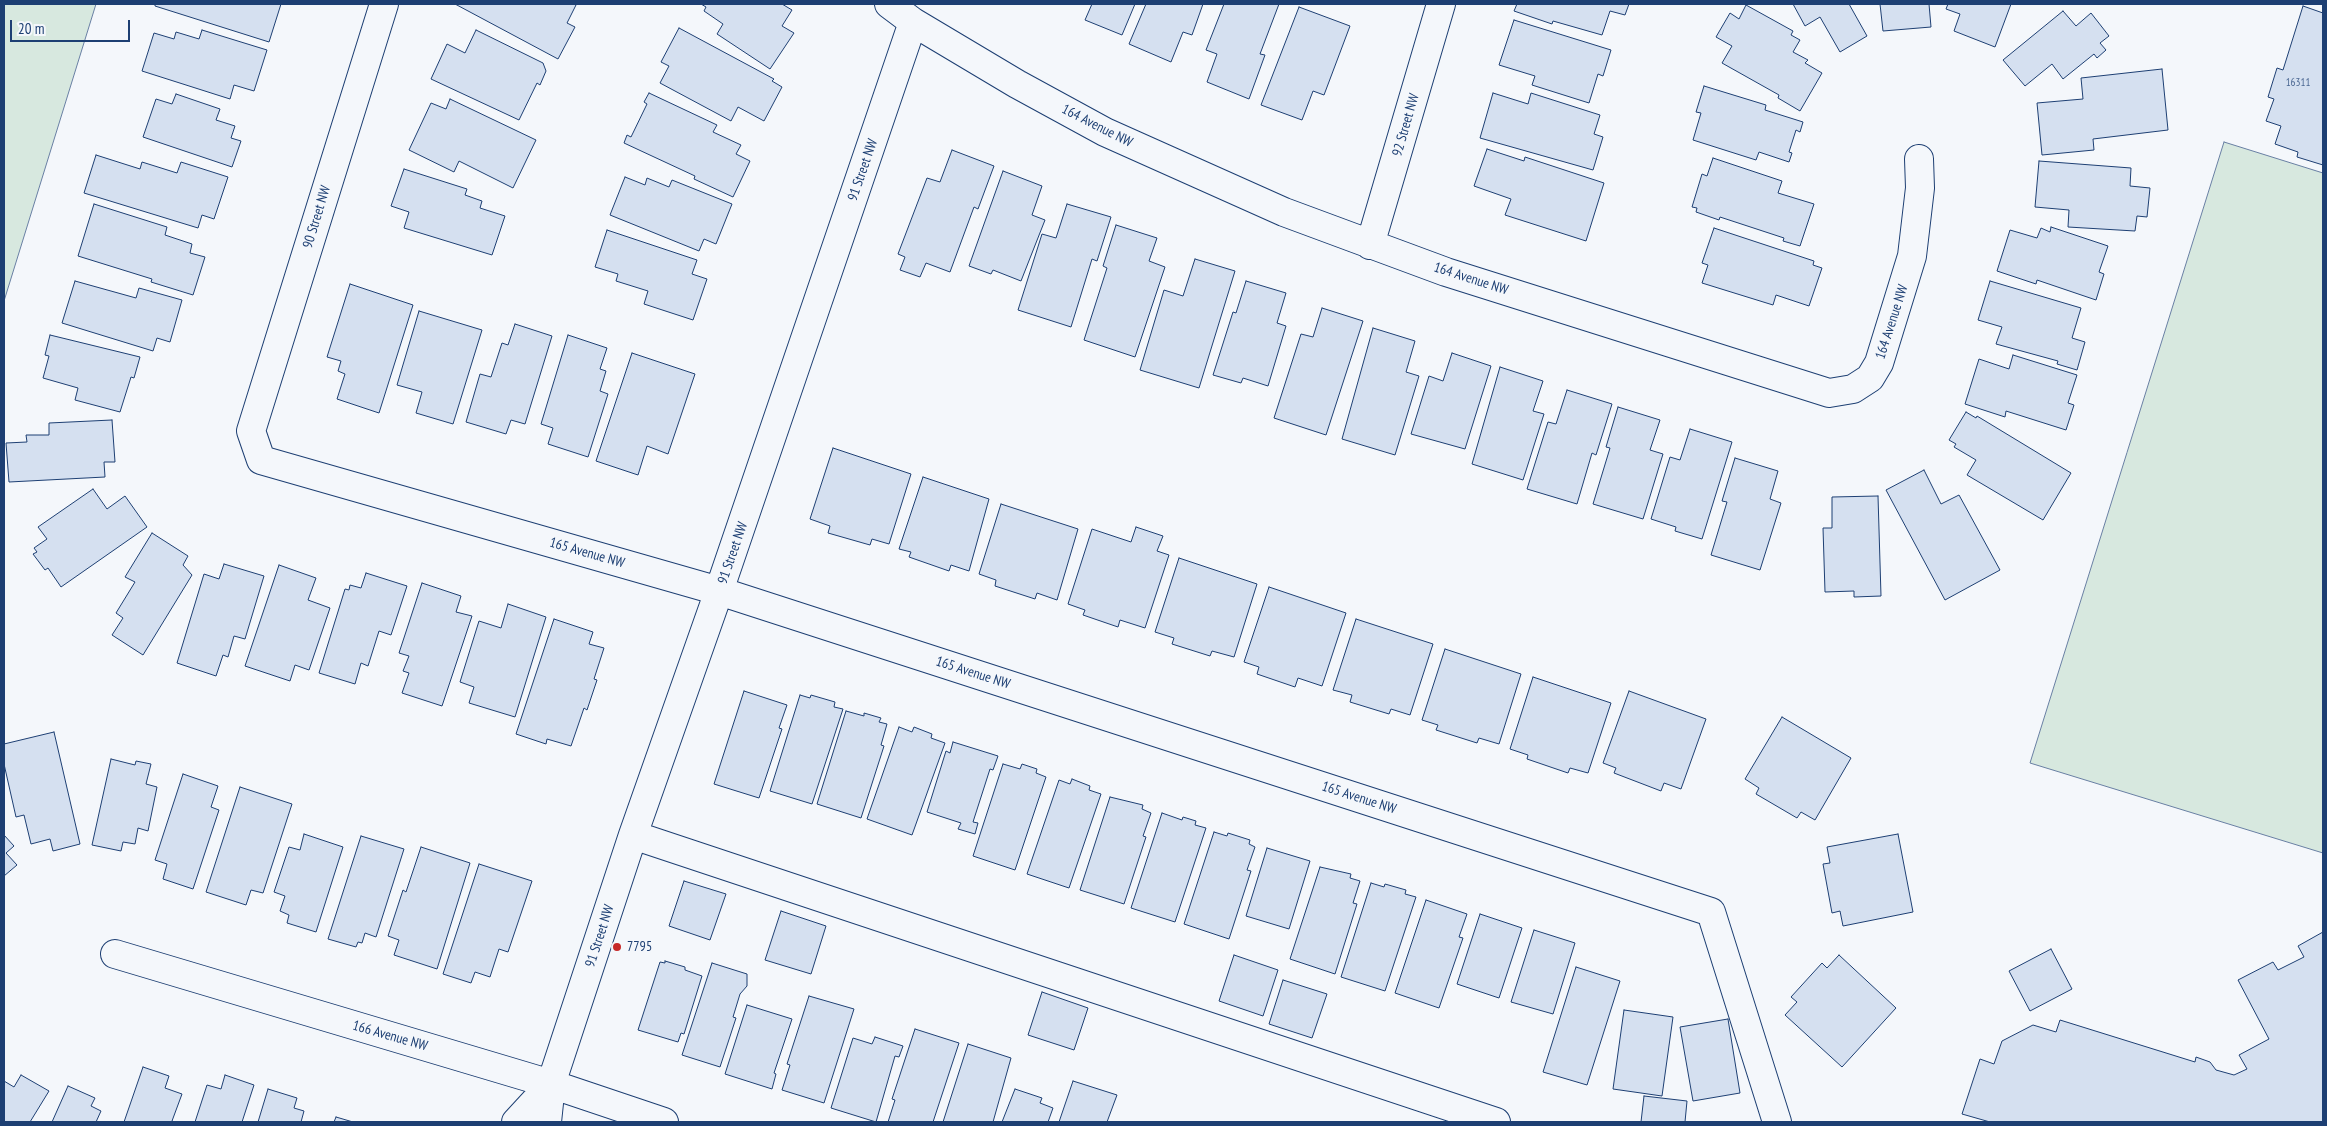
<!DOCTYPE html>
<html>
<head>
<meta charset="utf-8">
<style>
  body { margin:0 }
  #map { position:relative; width:2327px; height:1126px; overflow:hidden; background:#f4f7fb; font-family:"PT Sans Narrow",sans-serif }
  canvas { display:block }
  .frame { position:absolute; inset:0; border:5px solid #1d3f73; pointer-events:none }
  .scale { position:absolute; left:10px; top:20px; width:120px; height:22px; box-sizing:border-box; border:2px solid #1d3f73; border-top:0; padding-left:6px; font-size:15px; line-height:18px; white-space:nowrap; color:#1d3f73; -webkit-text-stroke:4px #f4f7fb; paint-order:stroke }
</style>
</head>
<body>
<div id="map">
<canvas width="2327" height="1126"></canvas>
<div class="frame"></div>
<div class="scale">20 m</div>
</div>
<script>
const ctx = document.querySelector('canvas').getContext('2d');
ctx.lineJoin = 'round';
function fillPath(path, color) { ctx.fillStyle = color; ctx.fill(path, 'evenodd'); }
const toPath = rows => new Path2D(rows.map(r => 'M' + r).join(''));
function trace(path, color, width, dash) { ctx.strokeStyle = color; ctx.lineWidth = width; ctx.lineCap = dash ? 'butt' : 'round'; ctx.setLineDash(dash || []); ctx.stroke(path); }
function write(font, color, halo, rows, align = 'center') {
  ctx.font = font + ' "PT Sans Narrow",sans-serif'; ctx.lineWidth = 4; ctx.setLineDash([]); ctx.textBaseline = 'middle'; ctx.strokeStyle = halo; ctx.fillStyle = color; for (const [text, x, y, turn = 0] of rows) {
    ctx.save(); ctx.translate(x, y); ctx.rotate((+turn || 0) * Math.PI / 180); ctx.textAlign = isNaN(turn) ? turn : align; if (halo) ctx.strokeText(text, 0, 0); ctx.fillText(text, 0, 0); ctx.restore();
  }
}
const green = toPath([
  [4,4,96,4,4,301,4,4],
  [2224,142,2323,173,2323,853,2030,763,2224,142]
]);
const building = toPath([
  [155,4,281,4,269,42,155,6,155,4],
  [455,4,573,4,576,5,567,23,575,27,558,59,455,4],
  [701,4,782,4,792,10,782,26,794,33,770,69,717,34,723,24,704,11,706,7,701,4],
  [1092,4,1135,4,1122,35,1085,20,1092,4],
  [1146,4,1203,4,1192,35,1183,32,1171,62,1129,44,1146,4],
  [1224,4,1279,4,1260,54,1265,55,1249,99,1207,82,1217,54,1206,50,1224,4],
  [1517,4,1629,4,1625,15,1610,11,1602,35,1553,21,1552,24,1514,11,1517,4],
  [1793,4,1849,4,1867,36,1840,52,1820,17,1805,26,1793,4],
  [1880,4,1929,4,1931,27,1883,31,1880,4],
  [1948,4,2011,4,1995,47,1954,31,1960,14,1946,9,1948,4],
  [1746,5,1793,31,1791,35,1800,40,1793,52,1808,60,1805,63,1822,73,1800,111,1778,98,1779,95,1722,63,1732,46,1716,37,1730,13,1739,19,1746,5],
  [2303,6,2323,13,2323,165,2297,157,2298,152,2275,144,2281,126,2266,121,2274,99,2268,97,2277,68,2283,70,2303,6],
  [1299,7,1350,26,1324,95,1313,91,1302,120,1261,105,1299,7],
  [2063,11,2076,26,2091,13,2109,36,2100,43,2106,50,2097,58,2094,54,2063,79,2052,64,2025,86,2003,60,2063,11],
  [1514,20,1611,50,1603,76,1598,74,1589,103,1532,85,1535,76,1499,65,1514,20],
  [679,28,774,79,772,81,782,87,764,121,738,107,731,121,660,83,669,66,661,62,679,28],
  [202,30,267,50,254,91,234,85,230,99,142,71,154,33,174,39,176,32,199,39,202,30],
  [476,30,543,63,546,71,540,85,537,83,519,120,431,79,447,44,465,53,476,30],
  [2162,69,2168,130,2093,139,2094,150,2042,155,2037,103,2083,99,2081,78,2162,69],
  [1704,86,1766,105,1765,110,1803,122,1800,132,1796,130,1789,152,1792,153,1789,162,1759,152,1756,160,1693,140,1701,113,1696,112,1704,86],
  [649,93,717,125,713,132,741,145,736,154,750,161,733,197,694,179,695,176,624,143,627,135,631,137,647,104,644,102,649,93],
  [1493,93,1528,104,1531,93,1600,115,1594,134,1603,137,1593,170,1480,138,1493,93],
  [176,94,220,109,216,120,235,126,231,138,241,141,232,167,143,137,156,99,172,104,176,94],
  [450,99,536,140,513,188,459,161,454,172,409,150,431,103,446,109,450,99],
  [1487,149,1524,161,1525,157,1604,183,1586,241,1505,215,1511,199,1474,186,1487,149],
  [952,150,994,166,978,209,974,207,950,272,926,263,920,277,900,270,905,257,898,254,927,178,940,182,952,150],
  [96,155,140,169,142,162,177,173,181,162,228,177,214,219,202,215,198,228,84,193,96,155],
  [1713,158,1782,181,1778,193,1814,204,1800,246,1783,241,1784,238,1720,217,1719,220,1696,212,1697,208,1692,207,1702,174,1707,176,1713,158],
  [2039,161,2131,168,2130,186,2150,188,2147,217,2137,216,2135,231,2068,227,2069,210,2035,207,2039,161],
  [404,169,467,189,465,195,482,201,480,208,505,216,492,255,404,228,409,212,391,206,404,169],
  [1003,171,1042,186,1032,215,1045,220,1021,281,993,270,991,274,969,266,1003,171],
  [625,177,645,185,647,178,669,187,672,180,732,204,716,244,704,239,699,251,610,215,625,177],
  [94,204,167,227,165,235,192,244,190,253,205,257,193,295,151,282,152,279,78,256,94,204],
  [1067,204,1111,217,1097,261,1092,259,1071,327,1018,310,1042,234,1056,238,1067,204],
  [1116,225,1157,238,1149,261,1165,267,1135,357,1084,340,1107,268,1103,266,1116,225],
  [2051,227,2108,246,2099,272,2104,274,2096,300,2037,280,2036,284,1997,271,2010,230,2037,238,2041,228,2050,232,2051,227],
  [1714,228,1814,261,1813,265,1822,268,1809,306,1776,295,1773,305,1702,283,1708,265,1702,263,1714,228],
  [607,230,697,260,692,274,707,279,693,320,644,304,648,291,616,281,618,274,595,267,607,230],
  [1195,259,1235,271,1199,388,1140,370,1164,290,1183,296,1195,259],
  [75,281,136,298,139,288,182,300,170,342,157,338,153,351,62,323,75,281],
  [1246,281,1286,293,1277,323,1286,326,1268,386,1243,378,1241,383,1213,375,1233,312,1236,313,1246,281],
  [1990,281,2081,308,2072,338,2085,342,2077,370,2057,364,2058,361,1996,344,2002,327,1978,320,1990,281],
  [350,284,413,305,379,413,337,399,345,374,338,371,341,361,327,357,350,284],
  [1322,308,1363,321,1326,435,1274,418,1301,334,1313,337,1322,308],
  [419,311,482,330,453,424,416,413,422,392,397,385,419,311],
  [515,324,552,336,525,424,511,420,506,434,466,422,480,374,491,377,502,343,508,345,515,324],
  [1373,328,1415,341,1406,372,1419,376,1395,455,1342,439,1373,328],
  [50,335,140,357,134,378,131,377,120,412,75,400,78,388,43,378,49,356,45,355,50,335],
  [568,335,607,348,600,369,606,371,600,391,608,394,588,457,548,444,553,428,541,424,568,335],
  [632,353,695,374,668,454,647,446,638,475,596,461,632,353],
  [1452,353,1491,366,1465,449,1411,434,1429,376,1443,381,1452,353],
  [2013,355,2077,375,2068,403,2074,405,2066,430,2006,411,2005,417,1965,404,1979,359,2009,369,2013,355],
  [1500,367,1543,381,1533,411,1544,414,1523,480,1472,464,1500,367],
  [1567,390,1612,404,1596,455,1592,453,1577,504,1527,489,1548,422,1556,424,1567,390],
  [1618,407,1660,420,1650,450,1663,454,1643,519,1593,504,1610,448,1606,447,1618,407],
  [1966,412,1976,418,1977,416,2071,473,2043,520,1967,475,1976,460,1954,447,1956,444,1949,440,1966,412],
  [112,420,115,462,104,462,105,477,9,482,6,443,27,442,26,435,49,435,49,423,112,420],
  [1690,429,1732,442,1702,539,1675,531,1676,527,1651,519,1670,457,1680,460,1690,429],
  [833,448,911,474,889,544,872,539,870,545,828,533,830,526,810,519,833,448],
  [1735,458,1778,471,1770,499,1781,503,1760,570,1711,555,1727,502,1722,501,1735,458],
  [1924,470,1941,504,1959,495,2000,570,1945,600,1886,490,1924,470],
  [923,477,989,499,969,571,951,565,949,571,909,557,911,552,899,549,923,477],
  [93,489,107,509,125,496,147,527,61,587,48,568,45,570,33,554,37,552,34,548,47,539,38,527,93,489],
  [1878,496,1881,596,1854,597,1854,591,1825,592,1823,528,1832,528,1832,497,1878,496],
  [1001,504,1078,529,1057,600,1037,593,1035,599,995,586,996,580,979,574,1001,504],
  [1136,527,1163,536,1157,551,1169,555,1145,628,1120,620,1118,627,1083,615,1085,610,1068,604,1092,529,1131,542,1136,527],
  [152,533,188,556,183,565,192,575,143,655,112,635,123,618,116,613,135,582,125,577,152,533],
  [1179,558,1257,584,1234,657,1212,651,1210,656,1172,644,1174,638,1155,632,1179,558],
  [224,564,264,576,245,639,234,636,228,657,223,655,216,676,177,663,204,574,219,579,224,564],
  [279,565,316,578,308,600,330,608,309,670,295,665,290,681,245,666,279,565],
  [366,573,407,586,391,635,379,631,368,666,361,663,355,684,319,673,345,589,349,590,350,585,361,588,366,573],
  [422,583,461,596,456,612,472,616,442,706,402,693,409,673,403,671,409,656,399,653,422,583],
  [1269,587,1346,613,1322,686,1298,678,1295,687,1257,674,1259,667,1244,662,1269,587],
  [508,604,546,617,515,717,469,703,474,687,460,682,479,621,501,628,508,604],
  [554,619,593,632,589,644,604,648,594,679,597,680,587,710,584,708,571,746,547,739,546,744,516,734,554,619],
  [1356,619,1433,644,1410,715,1391,709,1389,714,1350,702,1352,695,1333,690,1356,619],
  [1445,649,1521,674,1499,744,1479,738,1477,743,1436,730,1438,725,1422,720,1445,649],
  [1533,677,1611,703,1588,773,1570,768,1568,773,1527,759,1528,755,1510,749,1533,677],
  [744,691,787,705,779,728,782,729,759,798,714,784,744,691],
  [1629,691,1706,719,1681,789,1664,783,1661,791,1614,773,1616,768,1603,763,1629,691],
  [800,695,810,698,811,695,835,702,834,707,843,709,812,804,770,791,800,695],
  [846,711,864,716,864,713,881,718,879,722,887,724,881,745,884,746,861,818,817,804,846,711],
  [1782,717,1851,758,1815,820,1801,812,1797,818,1756,794,1759,788,1745,779,1782,717],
  [899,727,912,732,914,727,932,734,931,738,945,743,912,835,867,819,899,727],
  [54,732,80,844,53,851,50,839,31,844,24,815,16,817,4,764,4,744,54,732],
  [953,742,998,756,993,770,990,769,973,822,978,823,975,834,958,829,961,823,927,812,946,751,950,753,953,742],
  [111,759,135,765,136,761,151,764,146,784,157,787,148,831,138,828,135,844,123,842,121,851,92,845,111,759],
  [1003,764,1020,769,1022,764,1037,769,1036,773,1046,777,1015,870,973,856,1003,764],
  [183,774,218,786,211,807,219,810,193,889,163,879,167,864,155,860,183,774],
  [1072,779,1090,786,1089,790,1101,794,1069,888,1027,874,1059,780,1070,784,1072,779],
  [240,787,292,804,263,893,251,890,246,905,206,892,240,787],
  [1110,797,1143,805,1142,809,1151,813,1143,836,1146,837,1124,904,1080,890,1110,797],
  [1162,813,1182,820,1183,817,1196,821,1195,825,1206,828,1175,922,1131,908,1162,813],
  [1214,832,1227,836,1228,833,1250,840,1249,844,1255,847,1247,870,1251,871,1229,939,1184,924,1214,832],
  [304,834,343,847,316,932,287,923,289,915,280,911,285,896,274,892,289,847,300,850,304,834],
  [1898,834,1913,912,1843,926,1840,911,1832,913,1823,864,1830,863,1827,847,1898,834],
  [4,835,14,846,6,853,17,865,4,876,4,835],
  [361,836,404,849,376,937,365,933,362,943,358,942,356,947,328,939,361,836],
  [421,847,470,863,437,969,394,955,399,940,388,936,403,890,406,892,421,847],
  [1267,848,1310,861,1289,929,1246,916,1267,848],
  [479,864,532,881,508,952,499,949,490,977,475,972,471,983,443,974,479,864],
  [1320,867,1351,874,1350,878,1360,881,1353,903,1357,904,1335,974,1290,959,1320,867],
  [684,881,726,894,710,940,669,926,684,881],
  [1371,883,1384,887,1385,884,1406,890,1405,894,1416,897,1385,991,1341,977,1371,883],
  [1426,900,1467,914,1459,937,1463,938,1439,1008,1395,993,1426,900],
  [781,911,826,926,811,974,765,960,781,911],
  [1480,914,1522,928,1499,998,1457,984,1480,914],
  [1534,930,1575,943,1553,1014,1511,1002,1534,930],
  [2323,932,2323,1122,1990,1122,1962,1114,1980,1059,1994,1064,2002,1041,2033,1025,2056,1032,2060,1020,2195,1062,2196,1057,2210,1062,2216,1070,2234,1075,2247,1069,2239,1055,2269,1039,2238,980,2273,962,2278,970,2304,957,2298,946,2323,932],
  [2051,949,2072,989,2030,1011,2009,971,2051,949],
  [1234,955,1278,970,1263,1016,1219,1001,1234,955],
  [1839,955,1896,1008,1842,1067,1785,1015,1797,1002,1791,997,1822,963,1827,968,1839,955],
  [665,961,685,967,685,970,702,976,684,1034,681,1033,678,1042,638,1030,660,962,665,963,665,961],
  [712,963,747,974,747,986,740,994,733,1017,736,1018,720,1067,682,1055,712,963],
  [1576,967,1620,981,1587,1085,1543,1072,1576,967],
  [1283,980,1327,994,1312,1038,1269,1024,1283,980],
  [1042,992,1088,1008,1074,1050,1028,1035,1042,992],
  [809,996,854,1009,824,1103,782,1090,790,1065,787,1064,809,996],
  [747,1005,792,1019,774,1073,776,1074,772,1089,725,1074,747,1005],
  [1624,1010,1673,1017,1662,1096,1613,1089,1624,1010],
  [1728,1019,1740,1093,1693,1101,1680,1027,1728,1019],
  [915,1029,959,1043,933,1122,888,1122,895,1100,892,1099,915,1029],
  [875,1037,903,1046,899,1057,895,1056,876,1122,831,1108,853,1038,872,1044,875,1037],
  [968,1044,1011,1058,993,1122,943,1122,968,1044],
  [143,1067,169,1076,165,1088,182,1094,172,1121,174,1122,124,1122,143,1067],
  [21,1075,49,1091,30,1122,4,1122,4,1081,14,1087,21,1075],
  [225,1075,254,1085,242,1122,195,1122,207,1085,221,1089,225,1075],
  [1073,1081,1117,1095,1107,1122,1059,1122,1073,1081],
  [68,1086,95,1098,91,1106,101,1111,96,1122,52,1122,68,1086],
  [268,1089,297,1098,294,1108,304,1111,301,1122,258,1122,268,1089],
  [1015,1089,1042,1098,1040,1103,1053,1108,1048,1122,1002,1122,1015,1089],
  [1644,1096,1687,1101,1685,1122,1641,1122,1644,1096],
  [336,1117,353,1122,334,1122,336,1117]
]);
const minor = toPath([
  [384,4,251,431,261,460,719,591,1711,912,1777,1122],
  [889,4,913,22,1017,84,1105,132,1284,212,1446,272,1829,393,1853,389,1870,378,1879,363,1912,256,1920,188,1919,159],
  [1370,245,1441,4],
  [633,835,1496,1122],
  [115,954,551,1084,664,1122],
  [516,1122,551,1084],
  [547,1122,551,1084,633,835,719,591,913,22]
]);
const markers = [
  [617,947,5,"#c62828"]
];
const numberNames = [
  ["16311",2298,83]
];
const streetNames = [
  ["92 Street NW",1406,125,-74],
  ["164 Avenue NW",1097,126,27],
  ["91 Street NW",863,170,-71],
  ["90 Street NW",317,217,-73],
  ["164 Avenue NW",1471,279,18],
  ["164 Avenue NW",1892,322,-72],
  ["165 Avenue NW",587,553,16],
  ["91 Street NW",733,553,-71],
  ["165 Avenue NW",973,673,18],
  ["165 Avenue NW",1359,798,18],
  ["91 Street NW",600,936,-72],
  ["166 Avenue NW",390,1036,16]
];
const poiNames = [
  ["7795",627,947]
];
fillPath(green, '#d7e8df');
trace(green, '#687fa3', 1);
fillPath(building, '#d5e0f0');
trace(building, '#1d3f73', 1);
trace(minor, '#1d3f73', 30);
trace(minor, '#f4f7fb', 28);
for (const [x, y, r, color] of markers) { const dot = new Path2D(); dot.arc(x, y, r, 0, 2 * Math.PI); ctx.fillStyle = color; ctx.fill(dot); trace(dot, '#f4f7fb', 2); }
write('11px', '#4b6792', null, numberNames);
write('14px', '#1d3f73', '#f4f7fb', streetNames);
write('14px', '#1d3f73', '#f4f7fb', poiNames, 'left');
</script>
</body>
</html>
